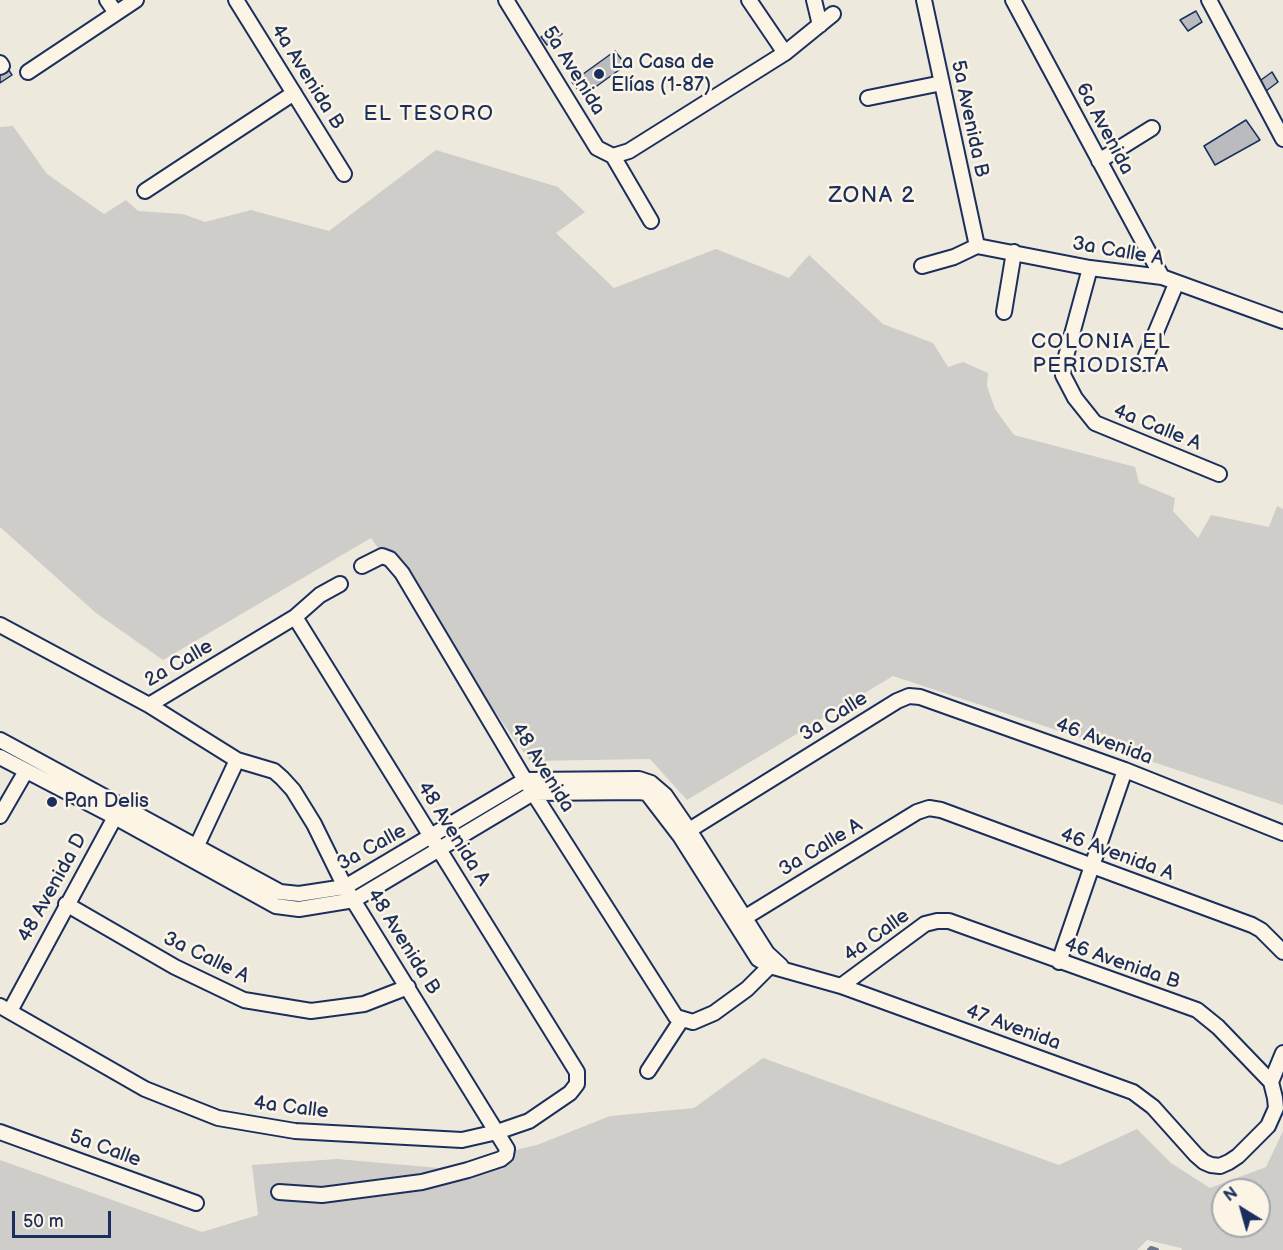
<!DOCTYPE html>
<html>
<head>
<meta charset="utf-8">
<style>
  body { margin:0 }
  #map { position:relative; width:1283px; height:1250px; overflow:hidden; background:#eee9dd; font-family:"Balsamiq Sans",sans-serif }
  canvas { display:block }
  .north { position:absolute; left:1211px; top:1178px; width:60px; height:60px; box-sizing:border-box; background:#fcf5e5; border:2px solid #a2a6af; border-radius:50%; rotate:323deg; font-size:16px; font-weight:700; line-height:24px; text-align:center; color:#1b2f5e }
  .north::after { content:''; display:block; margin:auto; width:21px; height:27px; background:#1b2f5e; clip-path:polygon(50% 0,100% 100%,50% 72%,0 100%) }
  .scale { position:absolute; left:12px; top:1211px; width:99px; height:27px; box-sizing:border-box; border:3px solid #1b2f5e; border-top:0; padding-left:8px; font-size:18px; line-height:21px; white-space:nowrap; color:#1b2f5e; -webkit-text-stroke:4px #fcf5e5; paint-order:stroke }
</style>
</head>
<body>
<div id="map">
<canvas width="1283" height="1250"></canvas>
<div class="north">N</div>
<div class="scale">50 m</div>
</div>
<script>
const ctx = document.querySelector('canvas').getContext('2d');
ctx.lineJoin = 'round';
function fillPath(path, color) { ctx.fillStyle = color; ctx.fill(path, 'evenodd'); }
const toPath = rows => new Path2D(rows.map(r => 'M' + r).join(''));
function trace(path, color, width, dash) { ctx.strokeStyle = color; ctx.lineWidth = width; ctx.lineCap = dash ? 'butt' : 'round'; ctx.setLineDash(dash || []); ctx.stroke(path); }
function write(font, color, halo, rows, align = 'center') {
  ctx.font = font + ' "Balsamiq Sans",sans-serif'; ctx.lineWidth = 5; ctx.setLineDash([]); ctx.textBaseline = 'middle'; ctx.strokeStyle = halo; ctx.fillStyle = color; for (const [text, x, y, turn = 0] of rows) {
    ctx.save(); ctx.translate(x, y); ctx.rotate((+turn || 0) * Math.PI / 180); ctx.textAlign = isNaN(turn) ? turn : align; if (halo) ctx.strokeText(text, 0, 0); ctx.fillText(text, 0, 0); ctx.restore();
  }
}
const green = toPath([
  [13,126,47,174,104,214,126,200,138,211,183,214,205,222,251,210,329,231,436,150,558,187,585,212,556,233,614,288,716,249,789,278,809,255,883,324,933,343,948,367,963,362,988,373,987,386,995,409,1014,435,1135,467,1139,483,1175,498,1173,511,1198,538,1211,515,1269,527,1277,506,1283,509,1283,805,893,676,687,800,650,759,530,761,371,538,163,660,96,613,0,527,0,127],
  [763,1058,1059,1165,1137,1129,1171,1163,1210,1188,1266,1167,1283,1131,1283,1250,1182,1250,1181,1248,1147,1240,1137,1250,0,1250,0,1160,202,1232,258,1215,252,1165,337,1159,439,1168,537,1145,610,1116,694,1108],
  [1223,1190,1259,1190,1259,1226,1223,1226]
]);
const stream = toPath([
  [1149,1250,1151,1248,1157,1250]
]);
const building = toPath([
  [1196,11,1202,22,1188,31,1180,20,1196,11],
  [556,26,562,34,547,45,541,37,556,26],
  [615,51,626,65,583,96,572,82,615,51],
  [0,57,12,75,0,83,0,57],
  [1272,72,1278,82,1266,91,1261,80,1272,72],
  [1246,120,1260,140,1215,165,1204,146,1246,120]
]);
const minor = toPath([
  [107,0,116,13],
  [236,0,344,174],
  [506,0,597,148,613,156,651,221],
  [749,0,785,53],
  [814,0,820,25],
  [924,0,977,246],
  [1013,0,1162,277],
  [1209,0,1283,139],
  [0,63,2,66,0,67],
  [28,72,136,0],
  [868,98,942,83],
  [613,156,629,151,785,53,833,14],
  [1099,161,1152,128],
  [145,191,294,93],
  [977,246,1090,268,1162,277,1283,321],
  [922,266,954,257,977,246],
  [1090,268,1065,360,1063,375,1075,398,1095,423,1219,474],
  [1004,312,1014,252],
  [1143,363,1176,284],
  [362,566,382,556,390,559,402,573,525,780,676,1017,693,1022,714,1013,747,989,770,966,773,960],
  [0,625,149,705,237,760,274,771,282,778,293,790,314,824,345,887,507,1149,506,1155,501,1159,468,1170,422,1182,322,1195,279,1192],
  [149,705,295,617,320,595,340,584],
  [0,740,280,892,299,894,345,887,525,780,639,779,651,783,665,795,689,830,767,953,781,966],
  [0,757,115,817,276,906,299,909,354,900,533,793,639,792,647,793,680,836,758,959,770,966,841,986,1133,1092,1153,1107,1196,1155,1204,1162,1211,1165,1220,1166,1229,1162,1238,1156,1268,1126,1276,1108,1275,1098,1271,1082,1283,1053],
  [0,816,26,771],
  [683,834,897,701,909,696,920,697,1125,770,1283,833],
  [193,854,237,760],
  [66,904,175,967,244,1000,311,1011,364,1004,408,987],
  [736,923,917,812,929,808,941,810,1252,925,1261,930,1283,952],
  [1059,962,1125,770],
  [841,986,925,924,937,921,949,921,1197,1010,1218,1027,1271,1082],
  [0,1006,145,1089,218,1118,295,1131,462,1140,497,1132,529,1121,570,1093,577,1084,577,1072,295,617],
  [10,1011,115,817],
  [648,1071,682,1019],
  [0,1132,196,1203]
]);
const markers = [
  [599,74,6,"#1b2f5e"],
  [52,802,6,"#1b2f5e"]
];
const poiNames = [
  ["La Casa de",611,63],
  ["Elías (1-87)",611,86],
  ["Pan Delis",64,802]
];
const streetNames = [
  ["5a Avenida",573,71,58],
  ["4a Avenida B",307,77,58],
  ["5a Avenida B",969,119,78],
  ["6a Avenida",1104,129,62],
  ["3a Calle A",1118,252,10],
  ["4a Calle A",1157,428,22],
  ["2a Calle",179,664,-30],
  ["3a Calle",834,717,-32],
  ["46 Avenida",1104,742,20],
  ["48 Avenida",542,768,58],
  ["48 Avenida A",453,834,58],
  ["3a Calle",372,848,-29],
  ["3a Calle A",821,848,-31],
  ["46 Avenida A",1117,855,20],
  ["48 Avenida D",53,888,-61],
  ["4a Calle",877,936,-36],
  ["48 Avenida B",403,942,58],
  ["3a Calle A",206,958,26],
  ["46 Avenida B",1122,964,19],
  ["47 Avenida",1013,1028,20],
  ["4a Calle",291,1108,7],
  ["5a Calle",105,1149,20]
];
const neighbourhoodNames = [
  ["EL TESORO",429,115],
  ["COLONIA EL",1101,343],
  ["PERIODISTA",1101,367]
];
const quarterNames = [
  ["ZONA 2",872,196]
];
fillPath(green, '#cfcdca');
trace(stream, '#6c778f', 4);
fillPath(building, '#babbbe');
trace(building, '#1b2f5e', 1.5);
trace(minor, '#1b2f5e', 18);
trace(minor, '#fcf5e5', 14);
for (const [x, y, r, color] of markers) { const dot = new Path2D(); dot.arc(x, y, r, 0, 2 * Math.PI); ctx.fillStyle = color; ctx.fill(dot); trace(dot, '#fcf5e5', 2); }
write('20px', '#1b2f5e', '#fcf5e5', poiNames, 'left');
write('20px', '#1b2f5e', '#fcf5e5', streetNames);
ctx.letterSpacing = '1.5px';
write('21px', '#1b2f5e', '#fcf5e5', neighbourhoodNames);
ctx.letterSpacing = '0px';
ctx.letterSpacing = '1.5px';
write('22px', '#1b2f5e', '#fcf5e5', quarterNames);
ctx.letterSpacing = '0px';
</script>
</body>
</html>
